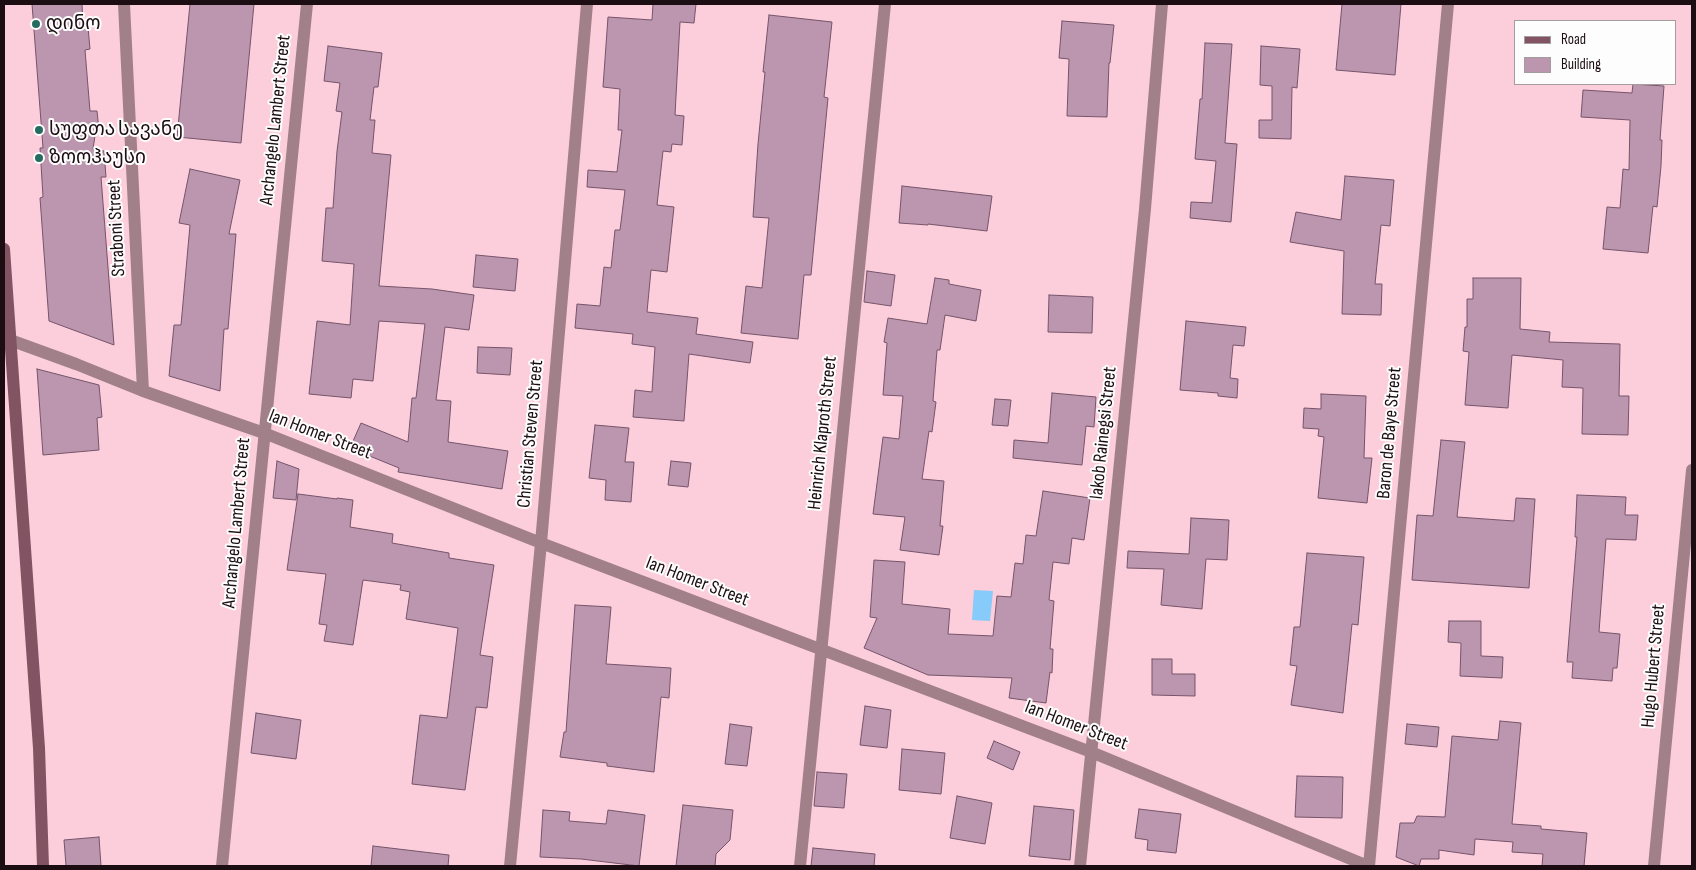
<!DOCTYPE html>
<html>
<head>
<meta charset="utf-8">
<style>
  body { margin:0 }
  #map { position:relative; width:1696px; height:870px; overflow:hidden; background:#fccedb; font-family:"Sofia Sans Condensed",sans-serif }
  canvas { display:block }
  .frame { position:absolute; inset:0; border:5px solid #1c0d12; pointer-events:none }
  .legend { position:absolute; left:1514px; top:20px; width:162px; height:65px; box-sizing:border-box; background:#fdfdfd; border:1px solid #a39d9f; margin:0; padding:6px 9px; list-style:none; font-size:15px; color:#1c0d12 }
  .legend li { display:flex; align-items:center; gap:10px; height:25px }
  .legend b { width:25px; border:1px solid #a39d9f }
</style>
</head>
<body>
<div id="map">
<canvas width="1696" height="870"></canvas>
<div class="frame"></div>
<ul class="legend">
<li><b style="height:6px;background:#825362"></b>Road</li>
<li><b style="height:14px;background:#bb96ae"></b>Building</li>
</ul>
</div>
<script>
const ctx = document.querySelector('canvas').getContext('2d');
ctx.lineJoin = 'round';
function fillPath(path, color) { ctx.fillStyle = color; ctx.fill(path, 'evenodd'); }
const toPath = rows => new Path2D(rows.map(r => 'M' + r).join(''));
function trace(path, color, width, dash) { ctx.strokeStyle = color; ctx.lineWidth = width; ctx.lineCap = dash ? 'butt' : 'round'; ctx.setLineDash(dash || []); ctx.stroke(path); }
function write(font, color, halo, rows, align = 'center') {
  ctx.font = font + ' "Sofia Sans Condensed","Noto Sans Georgian",sans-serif'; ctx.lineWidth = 4; ctx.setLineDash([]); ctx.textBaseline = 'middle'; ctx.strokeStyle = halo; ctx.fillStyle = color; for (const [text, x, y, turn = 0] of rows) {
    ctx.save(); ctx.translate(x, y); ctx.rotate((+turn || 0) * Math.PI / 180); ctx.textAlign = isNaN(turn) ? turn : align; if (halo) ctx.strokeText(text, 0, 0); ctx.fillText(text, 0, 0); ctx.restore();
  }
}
const water = toPath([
  [974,590,993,591,990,621,972,620]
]);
const building = toPath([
  [32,4,82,4,83,27,88,27,90,49,85,50,90,111,97,111,99,130,96,129,93,149,104,151,106,177,101,177,114,345,49,321,40,198,43,197,40,148,43,148,32,4],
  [190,4,254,4,241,143,177,137,190,4],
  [653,4,696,4,694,23,680,22,675,115,684,116,682,145,672,144,671,152,663,151,657,205,674,207,667,272,651,270,647,312,698,318,696,334,753,342,750,363,689,354,684,421,633,417,635,390,652,392,655,347,632,344,633,334,575,328,577,304,600,306,604,267,611,268,615,230,620,230,625,190,587,187,588,170,617,172,622,130,618,130,620,89,603,87,608,17,652,20,653,4],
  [1342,4,1401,4,1395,75,1336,70,1342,4],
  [769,15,832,22,824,97,828,98,811,275,804,275,798,339,741,333,746,286,762,288,769,218,753,217,758,144,765,72,763,72,769,15],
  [1062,21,1114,25,1110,63,1109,63,1107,117,1067,116,1069,59,1059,58,1062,21],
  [1205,43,1232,44,1225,143,1237,144,1231,222,1190,218,1191,202,1212,203,1216,161,1195,159,1200,99,1202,99,1205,43],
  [328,46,382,53,378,87,374,87,370,120,375,120,372,153,391,155,379,286,432,289,474,295,469,330,445,327,436,400,451,401,448,442,508,451,502,489,398,472,399,468,350,448,361,423,408,442,412,398,416,398,425,324,379,321,373,381,353,379,351,398,309,394,317,321,350,325,354,264,322,261,326,208,333,208,337,151,342,112,336,111,340,83,324,81,328,46],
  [1261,46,1300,49,1297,88,1292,87,1291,139,1259,138,1259,120,1272,120,1272,86,1260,85,1261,46],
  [1633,84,1664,86,1660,140,1662,140,1661,166,1657,207,1653,206,1648,253,1603,249,1607,207,1620,208,1623,169,1629,170,1630,120,1581,117,1583,90,1632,93,1633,84],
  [190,169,240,180,229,234,236,234,228,329,224,329,220,391,169,376,174,325,181,325,190,225,179,223,190,169],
  [1345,176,1394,180,1390,226,1381,225,1375,284,1382,284,1381,315,1342,314,1344,251,1290,242,1296,212,1341,220,1345,176],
  [902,186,992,196,987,231,928,224,928,225,899,223,902,186],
  [476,255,518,259,515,291,473,287,476,255],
  [867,271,895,275,891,306,864,302,867,271],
  [935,278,949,280,949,284,981,290,976,321,945,315,940,350,937,350,933,401,936,402,932,432,929,431,922,479,944,481,940,526,943,526,939,555,900,550,905,517,873,514,883,437,899,439,903,396,883,395,887,343,884,342,888,318,927,324,935,278],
  [1473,278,1521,278,1520,329,1550,332,1549,342,1620,344,1619,396,1629,396,1628,435,1582,434,1583,388,1562,387,1563,360,1512,355,1508,408,1465,405,1469,352,1463,351,1465,327,1467,327,1467,299,1473,299,1473,278],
  [1049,295,1093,297,1092,333,1048,332,1049,295],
  [1186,321,1246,327,1244,346,1233,345,1230,378,1238,379,1237,398,1218,396,1218,393,1180,390,1186,321],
  [478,347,512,348,510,375,477,373,478,347],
  [37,369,99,385,102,417,97,418,99,450,43,455,37,369],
  [1052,393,1096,397,1094,427,1086,426,1082,465,1013,458,1014,440,1048,443,1052,393],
  [1321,394,1366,396,1364,458,1372,458,1367,503,1318,498,1324,437,1318,436,1319,429,1303,428,1304,408,1321,409,1321,394],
  [995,399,1011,400,1008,426,992,425,995,399],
  [595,425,629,428,625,462,634,462,631,502,605,500,606,480,589,478,595,425],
  [1441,440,1465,442,1457,517,1514,521,1516,498,1535,499,1529,588,1412,580,1417,515,1433,516,1441,440],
  [277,461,299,469,296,500,273,498,277,461],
  [671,461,691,463,688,487,668,485,671,461],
  [1043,491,1090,498,1084,540,1072,538,1069,564,1053,562,1049,600,1054,601,1050,649,1053,649,1052,673,1050,672,1046,703,1009,698,1012,678,928,675,864,648,877,618,870,617,874,560,905,562,902,604,950,609,948,634,993,636,997,596,1011,597,1015,563,1023,564,1026,535,1036,536,1043,491],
  [298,494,337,499,337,498,353,500,350,527,393,534,392,543,449,553,449,558,494,565,480,655,493,657,487,708,476,707,465,790,412,784,420,715,447,718,458,628,406,619,410,592,400,590,401,585,363,580,353,645,324,641,327,625,319,624,326,574,287,570,298,494],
  [1577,495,1626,497,1625,515,1638,515,1636,540,1606,539,1599,632,1620,634,1617,668,1613,668,1612,681,1572,678,1573,662,1567,662,1577,537,1575,537,1577,495],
  [1191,518,1229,520,1227,560,1206,559,1202,609,1161,605,1164,569,1127,568,1128,551,1189,554,1191,518],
  [1307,553,1364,557,1358,625,1352,624,1343,713,1291,705,1297,666,1290,665,1294,627,1300,627,1307,553],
  [575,605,611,607,606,664,671,668,669,698,661,697,654,772,607,766,607,763,560,757,564,732,566,732,575,605],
  [1449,621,1481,621,1481,656,1503,657,1502,678,1460,676,1461,643,1448,642,1449,621],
  [1152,659,1172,659,1172,674,1195,674,1195,696,1152,695,1152,659],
  [865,706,891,710,887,748,860,745,865,706],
  [256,713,301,720,296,759,251,753,256,713],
  [1500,721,1521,723,1512,824,1541,826,1541,829,1587,833,1584,866,1542,866,1543,854,1512,852,1513,842,1475,839,1474,855,1439,850,1439,859,1421,859,1419,866,1396,857,1400,823,1414,823,1417,816,1445,817,1452,736,1498,740,1500,721],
  [730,724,752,727,747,766,725,764,730,724],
  [1407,724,1439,727,1437,747,1405,744,1407,724],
  [994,741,1020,752,1013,770,987,758,994,741],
  [902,749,945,753,941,794,899,790,902,749],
  [817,772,847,774,844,808,814,806,817,772],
  [1297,776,1343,777,1342,818,1295,817,1297,776],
  [957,796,992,803,985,844,950,838,957,796],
  [683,805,733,810,730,840,716,854,715,866,676,866,683,805],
  [1034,806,1074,810,1070,860,1029,856,1034,806],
  [1139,809,1181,814,1176,853,1147,850,1148,840,1135,838,1139,809],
  [543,810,570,812,569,821,606,824,608,810,645,815,639,866,581,859,540,857,543,810],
  [99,837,101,866,66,866,64,840,99,837],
  [373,846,449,855,448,866,371,866,373,846],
  [813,848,875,854,874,866,811,866,813,848]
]);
const street = toPath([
  [124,4,143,391],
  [10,340,76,364,143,391,264,433,541,543,1091,752,1368,866],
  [222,866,307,4],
  [510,866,541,543,587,4],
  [800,866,885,4],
  [1080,866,1145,209,1162,4],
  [1369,866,1448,4],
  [1654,866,1692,470]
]);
const secondary = toPath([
  [4,249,39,748,43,866]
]);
const markers = [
  [36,24,5,"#266b5f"],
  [39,130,5,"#266b5f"],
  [39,158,5,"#266b5f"]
];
const poiNames = [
  ["დინო",46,24],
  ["სუფთა სავანე",49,130],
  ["ზოოჰაუსი",49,158]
];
const streetNames = [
  ["Archangelo Lambert Street",276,120,-84],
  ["Straboni Street",117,228,-93],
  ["Heinrich Klaproth Street",823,433,-84],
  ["Iakob Rainegsi Street",1104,433,-84],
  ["Baron de Baye Street",1390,433,-85],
  ["Christian Steven Street",531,434,-85],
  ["Ian Homer Street",320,435,21],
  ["Archangelo Lambert Street",237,523,-85],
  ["Ian Homer Street",697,582,21],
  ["Hugo Hubert Street",1654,666,-85],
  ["Ian Homer Street",1076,726,21]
];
fillPath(water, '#86cbf9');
fillPath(building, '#bb96ae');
trace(building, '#75546a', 1);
trace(street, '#a18089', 12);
trace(secondary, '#825362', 12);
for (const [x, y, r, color] of markers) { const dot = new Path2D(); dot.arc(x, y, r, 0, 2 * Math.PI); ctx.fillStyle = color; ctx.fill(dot); trace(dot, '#fdfdfd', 2); }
write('19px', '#1c0d12', '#fdfdfd', poiNames, 'left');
write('19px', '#1c0d12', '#fdfdfd', streetNames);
</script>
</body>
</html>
